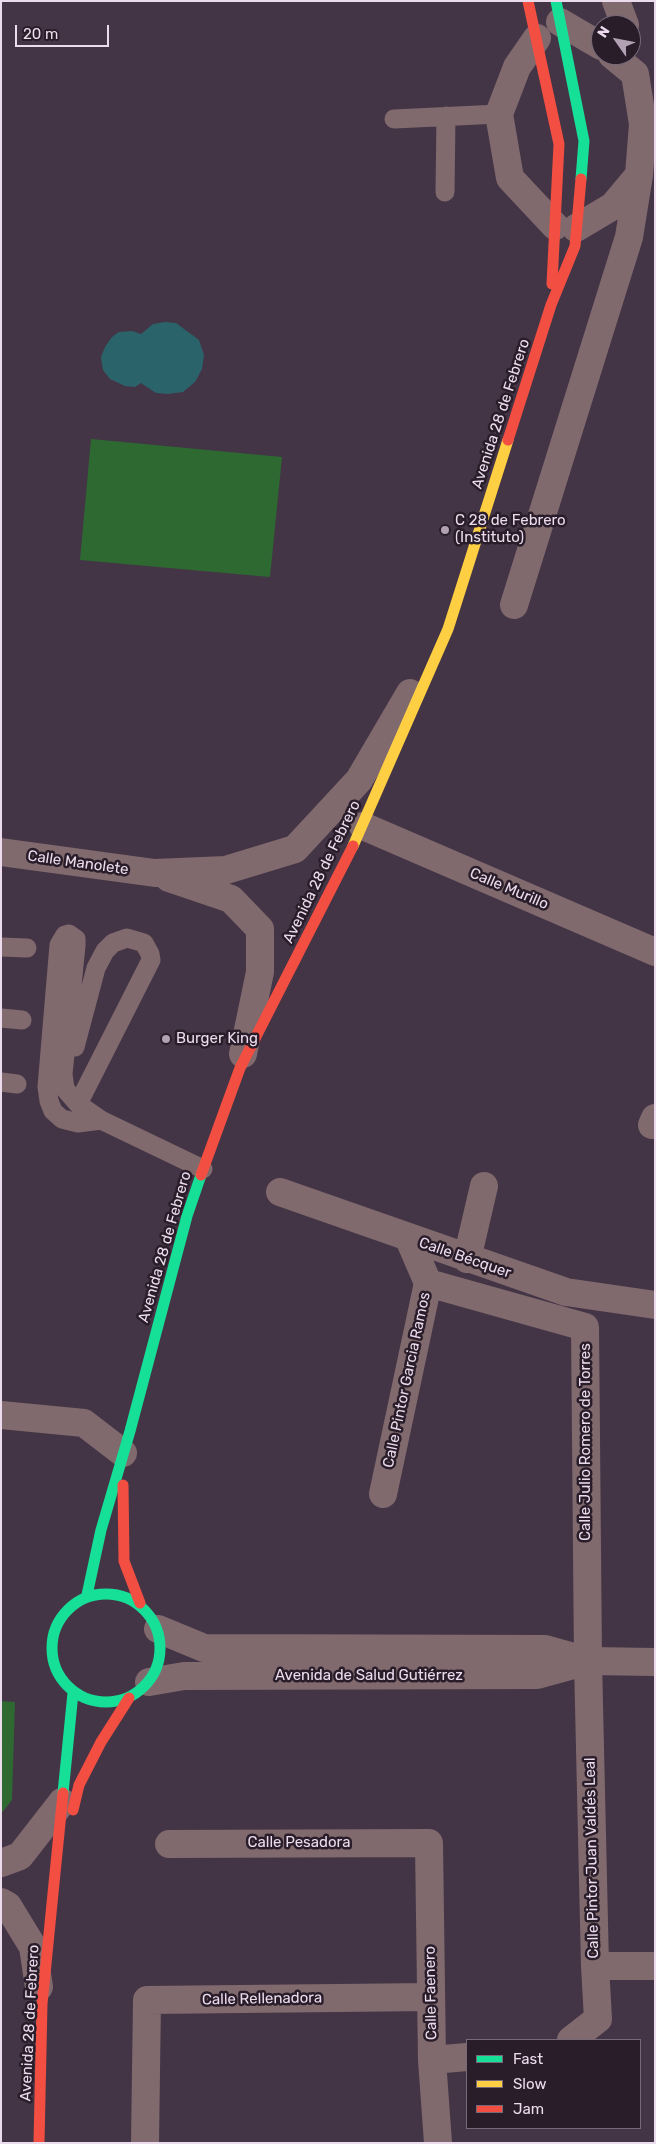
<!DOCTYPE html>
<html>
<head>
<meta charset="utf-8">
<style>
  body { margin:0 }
  #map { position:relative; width:656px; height:2144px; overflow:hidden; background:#443546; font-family:Rubik,sans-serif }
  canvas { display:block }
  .frame { position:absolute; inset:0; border:2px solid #ecdbed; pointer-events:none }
  .legend { position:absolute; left:466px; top:2039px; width:175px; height:90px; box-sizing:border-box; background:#291d2a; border:1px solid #776978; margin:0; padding:6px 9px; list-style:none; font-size:15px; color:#ecdbed }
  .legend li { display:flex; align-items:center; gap:10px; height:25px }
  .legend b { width:25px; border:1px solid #776978 }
  .north { position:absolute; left:591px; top:15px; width:50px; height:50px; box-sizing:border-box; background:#291d2a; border:1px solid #776978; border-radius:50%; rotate:303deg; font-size:14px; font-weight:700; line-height:20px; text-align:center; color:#ecdbed }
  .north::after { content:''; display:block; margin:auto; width:18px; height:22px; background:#b1a1b3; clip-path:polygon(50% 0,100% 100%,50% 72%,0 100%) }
  .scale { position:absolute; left:15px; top:25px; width:94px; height:22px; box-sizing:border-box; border:2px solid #ecdbed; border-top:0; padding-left:6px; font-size:15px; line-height:18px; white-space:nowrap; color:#ecdbed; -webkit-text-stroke:4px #291d2a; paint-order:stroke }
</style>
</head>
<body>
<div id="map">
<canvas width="656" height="2144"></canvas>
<div class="frame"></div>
<ul class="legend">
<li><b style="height:6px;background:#16e098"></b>Fast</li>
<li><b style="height:6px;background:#ffcf43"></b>Slow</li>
<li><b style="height:6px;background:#f24e42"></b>Jam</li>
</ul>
<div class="north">N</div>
<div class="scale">20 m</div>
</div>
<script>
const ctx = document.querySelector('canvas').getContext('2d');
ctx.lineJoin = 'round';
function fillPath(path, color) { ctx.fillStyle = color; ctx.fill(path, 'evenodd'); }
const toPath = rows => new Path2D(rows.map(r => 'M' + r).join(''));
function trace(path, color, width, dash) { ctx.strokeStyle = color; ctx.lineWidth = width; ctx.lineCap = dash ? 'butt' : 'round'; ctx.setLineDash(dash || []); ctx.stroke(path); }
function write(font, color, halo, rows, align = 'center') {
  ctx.font = font + ' Rubik,sans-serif'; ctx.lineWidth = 5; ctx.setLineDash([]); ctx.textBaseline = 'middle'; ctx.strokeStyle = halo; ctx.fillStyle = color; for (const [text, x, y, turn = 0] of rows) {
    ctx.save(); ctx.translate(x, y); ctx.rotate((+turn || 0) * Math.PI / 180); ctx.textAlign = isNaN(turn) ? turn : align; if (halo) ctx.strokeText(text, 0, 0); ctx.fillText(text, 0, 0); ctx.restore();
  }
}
const green = toPath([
  [91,439,282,457,270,577,80,560],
  [1,1701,15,1702,12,1800,1,1814]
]);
const water = toPath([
  [165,322,176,323,199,340,204,355,202,369,195,382,183,392,168,394,156,393,141,383,135,387,125,386,110,379,103,370,101,357,105,347,112,337,119,332,132,331,141,334,153,324]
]);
const lane = toPath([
  [394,119,499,114],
  [445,192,446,116],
  [1,947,27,948],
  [1,1018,22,1020],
  [75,1047,96,968,105,951,113,943,127,938,144,943,150,954,151,960,78,1104],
  [1,1082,17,1084],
  [101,1120,78,1123,62,1119,53,1111,49,1101,47,1087,59,945,65,935,69,934,76,939,76,946,63,1074,65,1089,78,1104,101,1120,203,1169]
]);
const street = toPath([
  [616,1,625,25],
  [560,22,601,46],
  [537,38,517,67,499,114,510,178,555,226],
  [576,228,613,206,639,175,643,124,635,74,612,55],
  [514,605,629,237,639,175],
  [363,826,655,952],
  [1,852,155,873,226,870,295,849,359,780,410,693],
  [169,878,231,899,260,929,260,972,243,1054],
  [652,1125,655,1118],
  [280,1192,566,1292,655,1305],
  [467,1259,484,1186],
  [428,1283,585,1327,588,1661,595,1966,598,2019,571,2040],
  [1,1415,84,1423,123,1453],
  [383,1494,428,1283,409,1239],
  [158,1629,204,1648,545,1649,588,1661],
  [149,1682,184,1676,537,1675,588,1661,655,1662],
  [169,1844,429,1843,432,2060,438,2143],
  [1,1863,20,1856,62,1802],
  [1,1902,8,1906,33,1947,39,1987],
  [595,1966,655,1966],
  [432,2060,467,2057],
  [145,2143,147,2000,431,1997]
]);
const fast = toPath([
  [556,1,584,141,581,179],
  '52 1648a54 54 0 1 1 108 0a54 54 0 1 1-108 0Z',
  [87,1595,101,1530,130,1431,187,1216,201,1175],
  [63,1793,73,1693]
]);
const slow = toPath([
  [353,846,448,629,508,440]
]);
const jam = toPath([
  [528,1,559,144,552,284],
  [508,440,551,305,575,246,581,179],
  [201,1175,240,1068,353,846],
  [123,1485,124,1561,140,1603],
  [73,1810,79,1785,101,1742,129,1698],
  [39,2143,42,2004,63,1793]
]);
const markers = [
  [445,530,5,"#b1a1b3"],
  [166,1039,5,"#b1a1b3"]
];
const streetNames = [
  ["Avenida 28 de Febrero",501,414,-72],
  ["Calle Manolete",78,863,8],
  ["Avenida 28 de Febrero",322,872,-64],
  ["Calle Murillo",509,889,23],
  ["Avenida 28 de Febrero",165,1247,-74],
  ["Calle Bécquer",465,1258,19],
  ["Calle Pintor Garcia Ramos",407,1380,-78],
  ["Calle Julio Romero de Torres",586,1442,-90],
  ["Avenida de Salud Gutiérrez",369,1676],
  ["Calle Pesadora",299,1843],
  ["Calle Pintor Juan Valdés Leal",592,1858,-91],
  ["Calle Faenero",431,1993,-91],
  ["Calle Rellenadora",262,1999,-1],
  ["Avenida 28 de Febrero",30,2023,-87]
];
const poiNames = [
  ["C 28 de Febrero",455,521],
  ["(Instituto)",455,538],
  ["Burger King",176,1039]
];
fillPath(green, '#2d6931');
fillPath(water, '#2b636b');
trace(lane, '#816a6e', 19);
trace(street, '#816a6e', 28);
trace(fast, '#16e098', 11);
trace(slow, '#ffcf43', 11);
trace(jam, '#f24e42', 11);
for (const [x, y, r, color] of markers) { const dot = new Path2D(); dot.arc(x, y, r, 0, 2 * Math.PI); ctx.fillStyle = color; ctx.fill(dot); trace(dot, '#291d2a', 2); }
write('15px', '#ecdbed', '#291d2a', streetNames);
write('15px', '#ecdbed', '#291d2a', poiNames, 'left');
</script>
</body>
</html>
